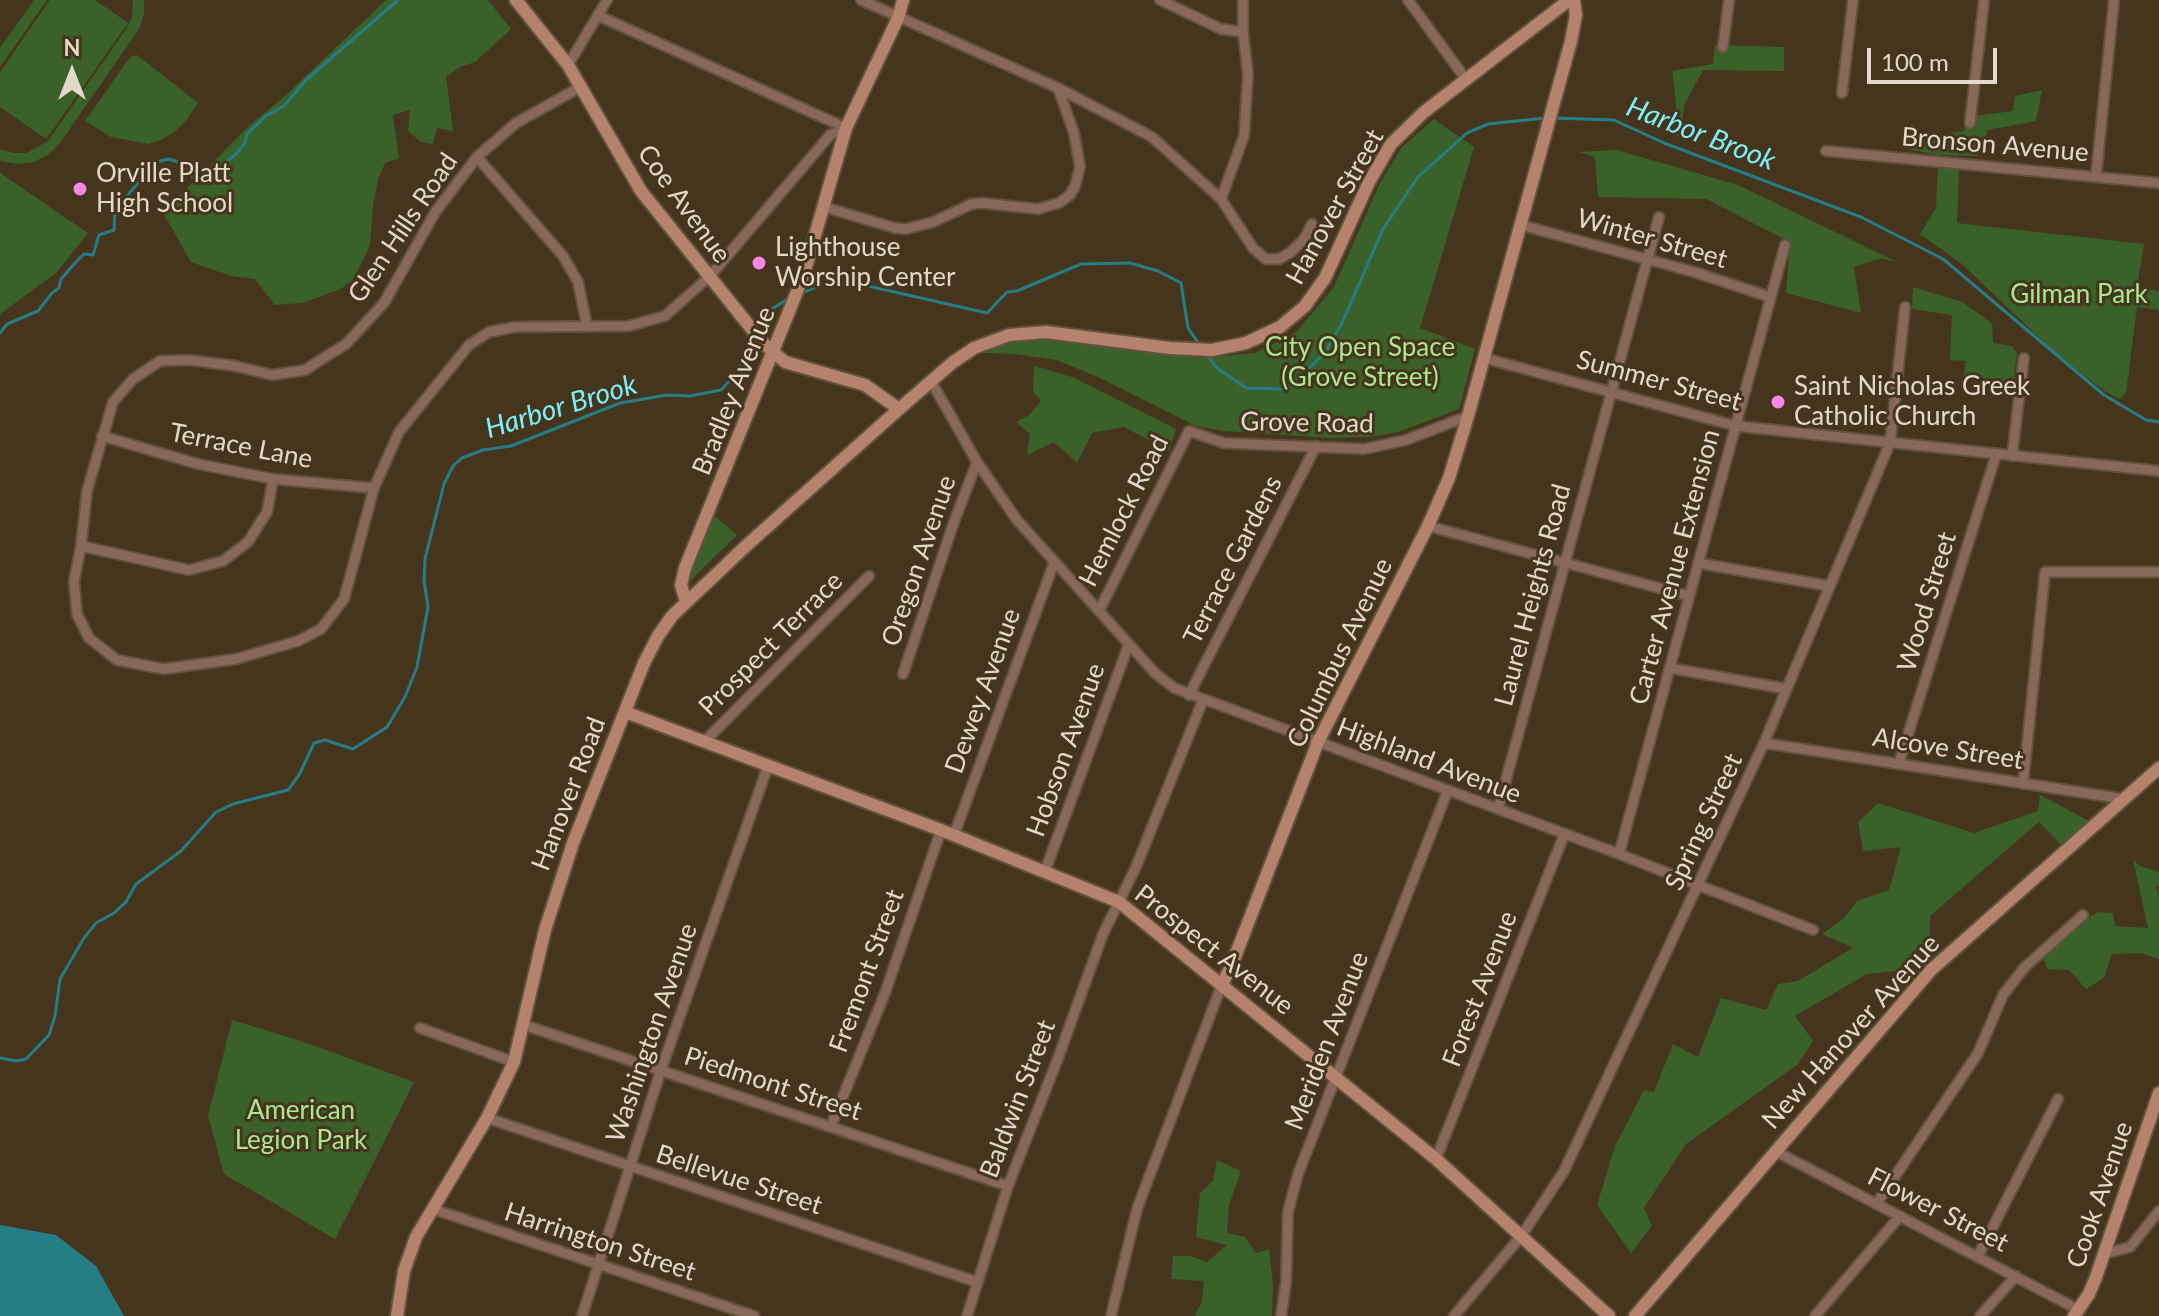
<!DOCTYPE html>
<html>
<head>
<meta charset="utf-8">
<style>
  body { margin:0 }
  #map { position:relative; width:2159px; height:1316px; overflow:hidden; background:#46351d; font-family:Lato,sans-serif }
  canvas { display:block }
  .north { position:absolute; left:32px; top:32px; width:80px; height:80px; -webkit-text-stroke:6px #46351d; paint-order:stroke; rotate:0deg; font-size:22px; font-weight:700; line-height:32px; text-align:center; color:#e3d8ca }
  .north::after { content:''; display:block; margin:auto; width:28px; height:36px; background:#e3d8ca; clip-path:polygon(50% 0,100% 100%,50% 72%,0 100%) }
  .scale { position:absolute; left:1867px; top:48px; width:130px; height:36px; box-sizing:border-box; border:4px solid #e3d8ca; border-top:0; padding-left:10px; font-size:24px; line-height:28px; white-space:nowrap; color:#e3d8ca; -webkit-text-stroke:6px #46351d; paint-order:stroke }
</style>
</head>
<body>
<div id="map">
<canvas width="2159" height="1316"></canvas>
<div class="north">N</div>
<div class="scale">100 m</div>
</div>
<script>
const ctx = document.querySelector('canvas').getContext('2d');
ctx.lineJoin = 'round';
function fillPath(path, color) { ctx.fillStyle = color; ctx.fill(path, 'evenodd'); }
const toPath = rows => new Path2D(rows.map(r => 'M' + r).join(''));
function trace(path, color, width, dash) { ctx.strokeStyle = color; ctx.lineWidth = width; ctx.lineCap = dash ? 'butt' : 'round'; ctx.setLineDash(dash || []); ctx.stroke(path); }
function write(font, color, halo, rows, align = 'center') {
  ctx.font = font + ' Lato,sans-serif'; ctx.lineWidth = 6; ctx.setLineDash([]); ctx.textBaseline = 'middle'; ctx.strokeStyle = halo; ctx.fillStyle = color; for (const [text, x, y, turn = 0] of rows) {
    ctx.save(); ctx.translate(x, y); ctx.rotate((+turn || 0) * Math.PI / 180); ctx.textAlign = isNaN(turn) ? turn : align; if (halo) ctx.strokeText(text, 0, 0); ctx.fillText(text, 0, 0); ctx.restore();
  }
}
const green = toPath([
  [34,0,47,0,0,67,0,48],
  [50,0,95,0,128,23,46,139,0,107,0,72],
  [133,0,144,0,144,14,139,29,60,143,49,154,34,162,18,164,0,161,0,149,13,153,26,153,48,141,126,29,132,17],
  [386,0,488,0,511,29,475,62,460,67,446,77,453,131,437,128,433,144,421,142,408,131,410,110,393,115,399,158,385,163,378,180,373,205,370,246,354,278,341,289,302,303,275,305,255,279,231,276,191,262,162,211,198,178,250,125,286,95],
  [1715,45,1784,47,1784,71,1703,70,1684,105,1681,138,1675,135,1676,101,1672,71,1713,64],
  [137,55,198,103,185,122,174,132,161,140,148,144,111,137,85,121,130,57],
  [2042,90,2036,121,1988,130,1977,156,1939,155,1900,148,1902,132,1942,134,1964,131,1965,125,1975,116,2013,111,2015,96],
  [1434,119,1474,147,1420,328,1475,349,1459,409,1398,432,1369,437,1330,438,1223,431,1196,426,1100,378,1057,360,1015,354,984,353,981,348,1011,339,1045,336,1200,358,1255,353,1296,332,1334,287,1380,183,1402,147],
  [1617,150,1738,185,1897,262,1881,258,1854,267,1861,313,1786,293,1790,242,1706,199,1598,197,1595,157,1579,152],
  [1938,166,1959,169,1957,223,2144,244,2137,287,2159,291,2159,310,2137,307,2126,393,2120,399,2106,392,2055,353,1962,264,1920,234,1936,208],
  [0,173,88,233,56,273,0,314],
  [1913,287,1962,302,1992,323,1993,343,2012,346,2017,353,2013,385,1963,379,1966,361,1950,360,1952,315,1912,309],
  [1034,366,1072,377,1176,429,1169,451,1124,427,1092,433,1077,463,1054,442,1027,455,1030,434,1016,422,1029,415,1041,401,1033,392],
  [715,516,737,535,687,584,697,551],
  [2040,795,2089,821,2061,845,2039,822,1930,916,1930,949,1903,970,1867,974,1795,1016,1813,1041,1798,1064,1686,1144,1644,1208,1652,1226,1631,1253,1597,1205,1615,1146,1644,1090,1654,1092,1673,1044,1698,1057,1721,998,1766,1010,1778,984,1798,981,1853,948,1822,934,1844,918,1857,901,1889,890,1901,847,1863,851,1858,822,1878,803,1974,833,2038,811],
  [2133,860,2140,866,2159,872,2159,886,2156,887,2159,896,2159,959,2141,953,2112,954,2104,978,2086,989,2069,970,2047,969,2043,955,2071,929,2098,912,2113,913,2115,926,2148,928],
  [232,1020,301,1041,414,1082,335,1239,224,1174,208,1116],
  [1217,1160,1241,1171,1229,1205,1227,1233,1245,1237,1256,1253,1269,1249,1273,1284,1272,1316,1194,1316,1202,1302,1204,1281,1171,1279,1173,1256,1190,1256,1207,1262,1227,1245,1196,1237,1200,1193,1213,1181]
]);
const water = toPath([
  [0,1225,56,1235,96,1266,124,1316,0,1316]
]);
const stream = toPath([
  [1552,118,1614,120,1664,143,1861,217,1943,259,2104,395,2146,420,2159,422],
  [802,293,825,283,855,283,987,313,1007,292,1017,291,1081,264,1130,263,1158,271,1181,283,1188,328,1199,344],
  [759,331,767,312,791,297],
  [0,333,7,324,38,311,52,293,59,288,61,279,76,262,84,254,93,255,99,235,114,230,115,210,156,162,169,159,181,163,192,177,210,176,238,152,245,143,247,134,267,115,284,106,306,80,398,0],
  [1206,353,1217,368,1246,388,1285,389,1303,375,1326,351,1342,323,1383,229,1418,177,1467,133,1488,124,1545,118],
  [0,1058,16,1061,26,1059,49,1035,55,1016,60,979,84,938,96,923,114,913,126,902,136,884,181,851,216,812,233,804,288,790,299,775,314,743,325,740,353,749,387,727,405,697,417,667,428,607,424,580,425,559,444,484,453,466,462,458,483,450,511,446,620,403,667,395,690,396,721,390,738,372,754,341]
]);
const street = toPath([
  [861,0,1058,88,1152,137,1221,199,1253,248,1266,259,1279,259,1291,252,1304,239,1312,224],
  [1160,0,1221,29,1243,32],
  [1408,0,1465,78],
  [599,16,846,128],
  [1723,47,1729,0],
  [568,65,607,0],
  [582,86,516,123,477,157,436,211,384,303,346,344,305,370,272,375,235,366,190,360,160,361,133,379,113,402,87,491,81,546,74,581,77,614,89,638,117,660,164,669,236,659,298,641,321,629,344,599,374,488,399,432,469,345,489,332,515,327,629,326,665,316,710,276,830,135,846,128],
  [1842,93,1853,0],
  [1970,123,1984,0],
  [1826,151,2159,183],
  [477,157,563,256,578,282,587,326],
  [2096,176,2114,0],
  [1221,199,1244,136,1248,74,1243,32,1243,0],
  [824,207,895,228,906,229,933,222,972,204,982,203,1038,209,1059,203,1070,195,1075,186,1080,167,1074,133,1058,88],
  [1521,225,1694,272,1770,297],
  [1484,358,1736,426,2159,471],
  [931,381,977,462,1017,520,1155,673,1174,688,1619,854,1813,930],
  [102,436,198,464,273,479,374,488],
  [2012,456,2024,358],
  [1428,526,1689,596],
  [81,546,189,570,223,561,248,542,267,512,273,479],
  [1698,563,1829,586],
  [1099,611,1189,431,1224,443,1364,449,1406,440,1468,416],
  [1670,668,1787,689],
  [903,674,954,522,977,462],
  [1189,695,1316,446],
  [704,742,869,576],
  [1764,743,2124,799],
  [1899,763,1996,455],
  [2023,784,2045,572,2159,572],
  [1498,809,1659,217],
  [954,835,1054,563],
  [1619,854,1785,245],
  [1045,871,1129,644],
  [524,1025,1008,1186],
  [420,1028,514,1062],
  [487,1118,977,1282],
  [831,1126,885,993,941,830],
  [1775,1151,2079,1310],
  [1436,1159,1564,835],
  [1877,1203,1978,1053,2003,995,2024,968,2083,915],
  [433,1209,754,1316],
  [2104,1254,2130,1247,2159,1211],
  [1978,1256,2058,1099],
  [582,1316,661,1070,768,766],
  [967,1316,1008,1186,1057,1061,1103,934,1136,867,1203,700],
  [1111,1316,1137,1209,1222,984],
  [1281,1316,1286,1283,1288,1212,1298,1174,1448,790],
  [1454,1316,1522,1235,1564,1171,1764,743,1890,443,1905,307],
  [1815,1316,1900,1216],
  [1980,1316,2016,1276]
]);
const secondary = toPath([
  [516,0,568,65,641,191,763,343,785,362,865,385,899,409],
  [686,601,681,585,685,568,803,277,846,128,898,18,903,0],
  [625,712,941,830,1119,902,1436,1159,1609,1316],
  [1222,984,1231,967,1318,742,1428,526,1449,478,1468,416,1571,41,1576,15,1574,0],
  [397,1316,404,1271,416,1237,487,1118,514,1062,545,930,573,843,644,663,658,636,672,616,747,545,899,409,952,363,974,348,1009,335,1046,332,1170,348,1212,350,1246,343,1280,327,1305,306,1325,278,1369,182,1391,144,1424,112,1569,0],
  [1635,1316,1931,970,2159,768],
  [2074,1316,2089,1294,2096,1277,2159,1093]
]);
const markers = [
  [80,189,8,"#f987e8"],
  [759,263,8,"#f987e8"],
  [1778,402,8,"#f987e8"]
];
const streetNames = [
  ["Bronson Avenue",1995,145,5],
  ["Coe Avenue",684,204,54],
  ["Hanover Street",1335,207,-61],
  ["Glen Hills Road",403,228,-56],
  ["Winter Street",1652,239,16],
  ["Summer Street",1659,381,15],
  ["Bradley Avenue",734,391,-68],
  ["Grove Road",1307,423,1],
  ["Terrace Lane",241,446,11],
  ["Hemlock Road",1124,511,-63],
  ["Terrace Gardens",1233,560,-63],
  ["Oregon Avenue",919,561,-71],
  ["Carter Avenue Extension",1675,567,-75],
  ["Laurel Heights Road",1533,595,-75],
  ["Wood Street",1927,602,-73],
  ["Prospect Terrace",771,644,-45],
  ["Columbus Avenue",1340,653,-64],
  ["Dewey Avenue",983,691,-70],
  ["Alcove Street",1948,749,9],
  ["Hobson Avenue",1066,750,-70],
  ["Highland Avenue",1429,761,21],
  ["Hanover Road",569,794,-69],
  ["Spring Street",1704,822,-65],
  ["Prospect Avenue",1214,950,38],
  ["Fremont Street",867,971,-70],
  ["Forest Avenue",1480,989,-69],
  ["New Hanover Avenue",1851,1032,-48],
  ["Washington Avenue",652,1033,-71],
  ["Meriden Avenue",1327,1041,-69],
  ["Piedmont Street",773,1084,18],
  ["Baldwin Street",1018,1099,-69],
  ["Bellevue Street",739,1180,18],
  ["Cook Avenue",2100,1195,-71],
  ["Flower Street",1938,1210,27],
  ["Harrington Street",600,1242,18]
];
const poiNames = [
  ["Orville Platt",96,174],
  ["High School",96,204],
  ["Lighthouse",775,248],
  ["Worship Center",775,278],
  ["Saint Nicholas Greek",1794,387],
  ["Catholic Church",1794,417]
];
const parkNames = [
  ["Gilman Park",2079,295],
  ["City Open Space",1360,348],
  ["(Grove Street)",1360,378],
  ["American",301,1111],
  ["Legion Park",301,1141]
];
const waterNames = [
  ["Harbor Brook",1701,134,21],
  ["Harbor Brook",561,407,-17]
];
fillPath(green, '#3a612a');
fillPath(water, '#257e86');
trace(stream, '#257e86', 3);
trace(street, '#62523c', 13);
trace(secondary, '#62523c', 16);
trace(street, '#88685b', 9);
trace(secondary, '#b4826d', 12);
for (const [x, y, r, color] of markers) { const dot = new Path2D(); dot.arc(x, y, r, 0, 2 * Math.PI); ctx.fillStyle = color; ctx.fill(dot); trace(dot, '#46351d', 3); }
write('26px', '#e3d8ca', '#46351d', streetNames);
write('26px', '#e3d8ca', '#46351d', poiNames, 'left');
write('26px', '#aae891', '#46351d', parkNames);
write('italic 28px', '#7cf0fa', '#46351d', waterNames);
</script>
</body>
</html>
